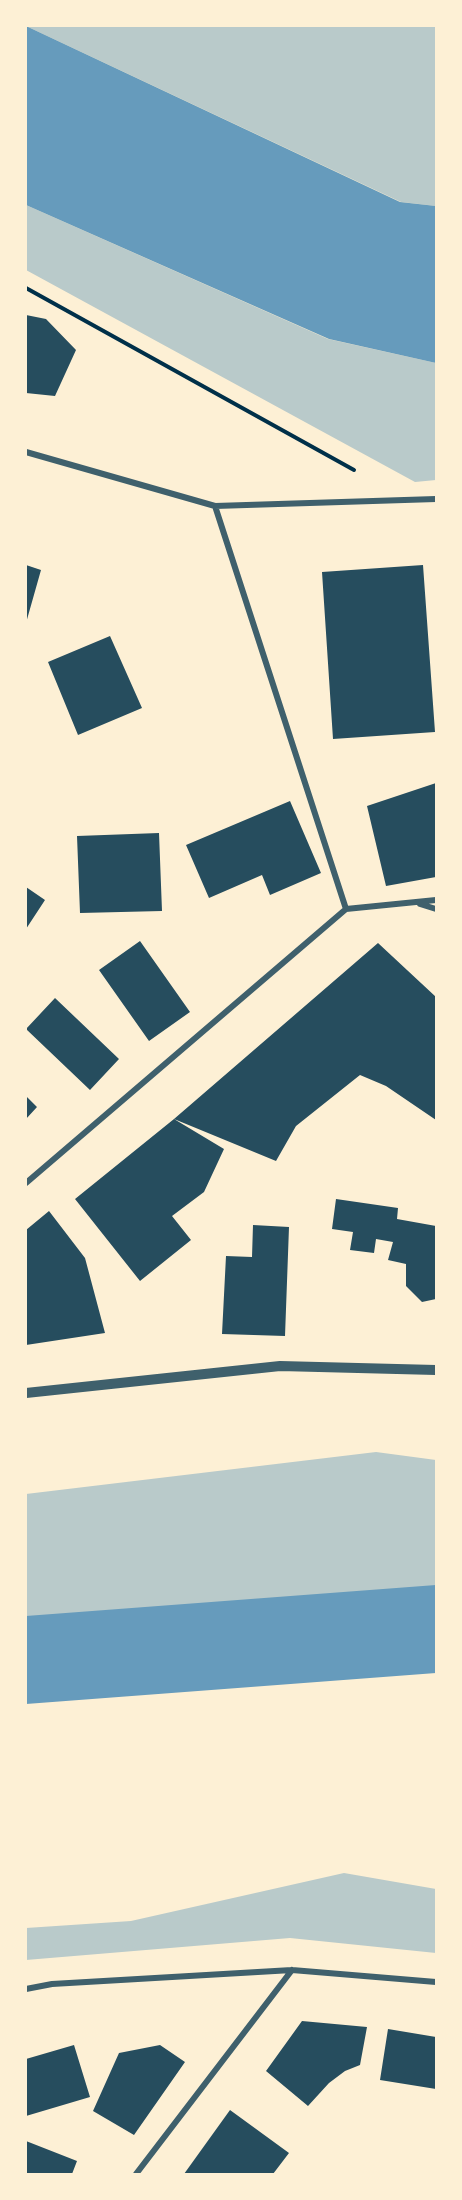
<!DOCTYPE html>
<html>
<head>
<meta charset="utf-8">
<style>
  body { margin:0 }
  #map { position:relative; width:462px; height:2200px; overflow:hidden; background:#fdf0d5; font-family:Overpass,sans-serif }
  canvas { display:block }
  .frame { position:absolute; inset:0; border:27px solid #fdf0d5; pointer-events:none }
</style>
</head>
<body>
<div id="map">
<canvas width="462" height="2200"></canvas>
<div class="frame"></div>
</div>
<script>
const ctx = document.querySelector('canvas').getContext('2d');
ctx.lineJoin = 'round';
function fillPath(path, color) { ctx.fillStyle = color; ctx.fill(path, 'evenodd'); }
const toPath = rows => new Path2D(rows.map(r => 'M' + r).join(''));
function trace(path, color, width, dash) { ctx.strokeStyle = color; ctx.lineWidth = width; ctx.lineCap = dash ? 'butt' : 'round'; ctx.setLineDash(dash || []); ctx.stroke(path); }
const green = toPath([
  [26,26,436,26,436,206,401,202],
  [26,205,328,339,436,363,436,480,415,482,26,270],
  [376,1452,436,1460,436,1600,26,1631,26,1494],
  [344,1873,436,1889,436,1953,290,1938,26,1960,26,1928,131,1921]
]);
const water = toPath([
  [26,26,400,202,436,206,436,363,329,339,26,205]
]);
const river = toPath([
  [26,1660,436,1629]
]);
const building = toPath([
  [26,315,46,319,76,350,55,396,26,393],
  [26,565,41,570,26,623],
  [423,565,435,732,333,739,322,572],
  [110,636,142,708,78,735,48,662],
  [436,783,436,877,386,886,367,806],
  [290,801,321,873,270,895,262,875,209,898,186,845],
  [159,833,162,911,80,913,77,836],
  [26,887,45,900,26,929],
  [140,941,190,1012,149,1041,99,970],
  [378,943,436,997,436,1120,386,1086,360,1075,296,1126,276,1161,174,1119],
  [55,998,119,1059,90,1090,26,1029],
  [26,1096,37,1107,26,1119],
  [174,1119,224,1149,204,1192,172,1216,191,1240,140,1281,75,1199],
  [336,1199,398,1208,397,1219,436,1226,436,1299,422,1302,406,1286,406,1264,388,1260,393,1242,376,1239,374,1253,350,1250,353,1232,332,1229],
  [49,1211,85,1258,105,1333,26,1345,26,1230],
  [253,1225,289,1227,285,1336,222,1334,226,1256,252,1257],
  [302,2021,367,2027,360,2065,345,2071,329,2083,308,2106,266,2071],
  [388,2029,436,2037,436,2089,380,2080],
  [74,2045,90,2097,26,2116,26,2059],
  [160,2045,185,2062,134,2135,93,2111,119,2053],
  [230,2110,289,2153,273,2174,184,2174],
  [26,2141,77,2161,72,2174,26,2174]
]);
const path = toPath([
  [26,288,354,470]
]);
const minor = toPath([
  [26,452,215,506,346,909,436,900],
  [215,506,436,499],
  [420,904,436,909],
  [26,1183,346,909],
  [26,1989,52,1984,292,1970,436,1982],
  [136,2174,292,1970]
]);
const tertiary = toPath([
  [26,1393,280,1366,436,1370]
]);
fillPath(green, '#b9caca');
fillPath(water, '#669bbc');
trace(river, '#669bbc', 88);
fillPath(building, '#264d5e');
trace(path, '#003049', 4);
trace(minor, '#3f606c', 6);
trace(tertiary, '#3f606c', 10);
</script>
</body>
</html>
